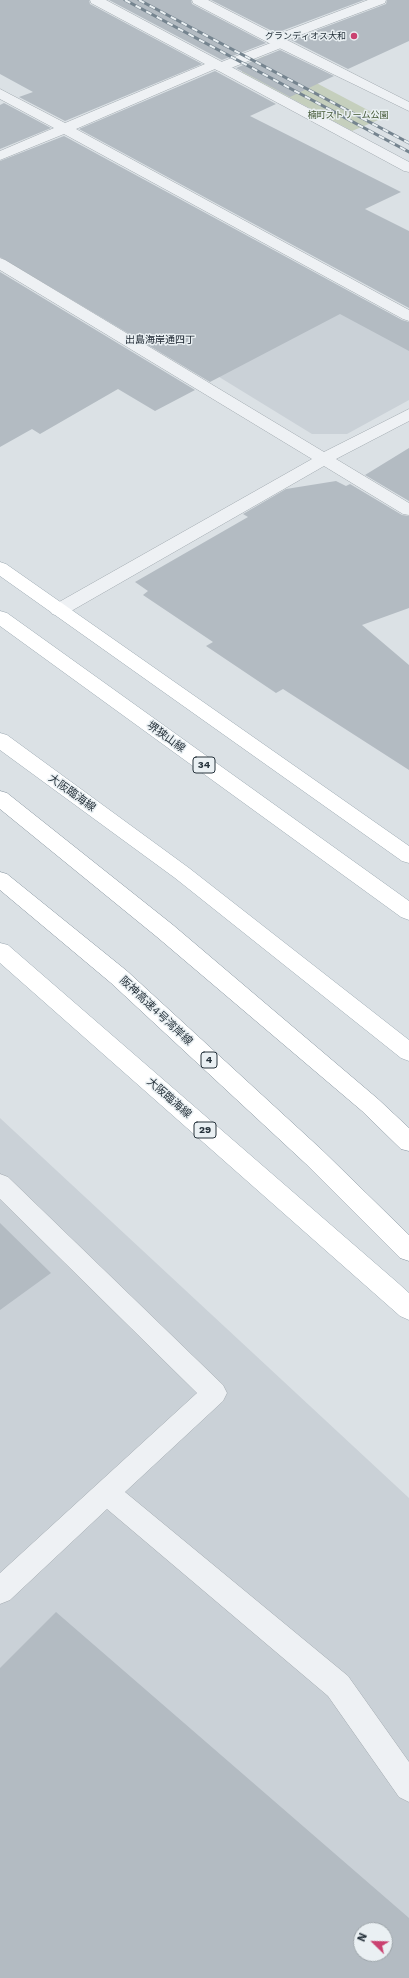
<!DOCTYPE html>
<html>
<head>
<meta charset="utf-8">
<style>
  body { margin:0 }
  #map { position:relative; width:409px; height:1978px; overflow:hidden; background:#dbe1e5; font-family:"Work Sans",sans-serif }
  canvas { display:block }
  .north { position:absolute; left:353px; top:1922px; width:40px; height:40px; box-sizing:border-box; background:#eaf0f3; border:1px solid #9ca4a9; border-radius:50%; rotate:293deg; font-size:11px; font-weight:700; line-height:16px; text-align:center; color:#26323b }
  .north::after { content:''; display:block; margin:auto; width:14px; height:18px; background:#ca4170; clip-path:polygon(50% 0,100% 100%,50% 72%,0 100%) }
</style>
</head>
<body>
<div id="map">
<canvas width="409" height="1978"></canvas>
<div class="north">N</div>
</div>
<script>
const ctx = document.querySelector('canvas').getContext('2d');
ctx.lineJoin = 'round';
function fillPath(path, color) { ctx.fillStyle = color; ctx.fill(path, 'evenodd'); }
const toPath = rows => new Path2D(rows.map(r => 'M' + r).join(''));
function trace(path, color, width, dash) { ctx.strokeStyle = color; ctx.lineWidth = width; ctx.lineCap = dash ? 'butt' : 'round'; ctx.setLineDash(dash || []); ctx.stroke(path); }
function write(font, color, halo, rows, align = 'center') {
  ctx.font = font + ' "Work Sans","Noto Sans JP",sans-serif'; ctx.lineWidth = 3; ctx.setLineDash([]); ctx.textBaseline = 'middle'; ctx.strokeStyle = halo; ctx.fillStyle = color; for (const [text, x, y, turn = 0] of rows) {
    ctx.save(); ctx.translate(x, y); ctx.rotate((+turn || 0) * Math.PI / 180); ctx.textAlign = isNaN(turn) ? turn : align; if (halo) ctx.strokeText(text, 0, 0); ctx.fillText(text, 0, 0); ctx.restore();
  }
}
const built = toPath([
  [325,299,409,329,409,400,347,434,312,434,198,364],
  [0,1118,409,1498,409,1978,0,1978],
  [361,1930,385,1930,385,1954,361,1954]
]);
const green = toPath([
  [265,56,383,118,352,131,242,72,242,66]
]);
const building = toPath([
  [0,0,89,0,90,4,202,64,65,121,19,97,33,92,0,74],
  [109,0,191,0,192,4,266,43,222,60],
  [211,0,364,0,276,33],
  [387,0,409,0,409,41,348,69,291,40,386,4],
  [280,50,334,76,290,97,236,68],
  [215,71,276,104,250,116,401,192,365,209,409,231,409,308,79,129],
  [4,103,51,128,0,149,0,105],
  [64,136,402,320,409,322,409,351,340,314,210,382,0,257,0,161],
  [0,272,195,390,155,411,118,389,40,434,32,429,0,447],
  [409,448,409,501,365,475],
  [336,481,346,486,350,484,402,515,409,516,409,608,362,625,409,665,409,770,283,689,276,693,206,646,213,642,143,595,148,591,135,582,248,517,243,514,286,489],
  [0,1223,51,1273,0,1310],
  [56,1612,409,1918,409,1978,0,1978,0,1668],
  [361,1930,385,1930,385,1954,361,1954]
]);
const service = toPath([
  [0,1174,8,1177,223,1385,227,1393,223,1401,125,1492,348,1676,409,1762,409,1802,399,1797,328,1696,107,1509,10,1600,0,1604,0,1573,197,1393,0,1199,0,1174]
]);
const pedestrian = toPath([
  [281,39,286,40,288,43,286,46,226,70,221,71,216,70,214,67,216,64,281,39]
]);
const minor = toPath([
  [90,0,106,0,409,162,409,172,404,171,215,69,76,129,409,310,409,321,403,319,64,134,0,160,0,151,54,128,0,99,0,89,65,123,205,64,91,3,90,0],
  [192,0,208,0,276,35,368,0,386,0,385,3,287,40,409,102,409,111,269,43,193,3,192,0],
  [0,258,5,260,324,452,409,409,409,421,336,459,409,503,409,515,403,514,324,466,66,614,59,616,52,614,50,610,52,606,312,459,0,270,0,258]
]);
const primary = toPath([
  [0,562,6,564,409,846,409,863,402,861,0,576,0,562],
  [0,611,7,613,409,901,409,920,401,917,0,626,0,611],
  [0,733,7,735,189,868,409,1040,409,1061,401,1058,175,878,0,750,0,733],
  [0,943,8,945,398,1283,409,1293,409,1320,400,1316,0,963,0,943]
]);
const motorway = toPath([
  [0,791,7,793,173,925,378,1099,409,1128,409,1151,401,1149,362,1111,157,937,0,809,0,791],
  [0,872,7,874,127,971,322,1150,409,1235,409,1261,400,1258,306,1164,111,983,0,890,0,872]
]);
const rail = toPath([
  [125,0,409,152],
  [139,0,409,143]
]);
const markers = [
  [354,36,4,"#ca4170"]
];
const farPoinames = [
  ["グランディオス大和",346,36]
];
const farParknames = [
  ["楠町ストリーム公園",348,115]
];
const farNeighbourhoodnames = [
  ["出島海岸通四丁",160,340]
];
const shields = [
  [204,765,22],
  [209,1060,16],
  [205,1130,22]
];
const shieldNames = [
  ["34",204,765],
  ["4",209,1060],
  ["29",205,1130]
];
const streetNames = [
  ["堺狭山線",166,737,36],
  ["大阪臨海線",72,793,36],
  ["阪神高速4号湾岸線",156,1011,43],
  ["大阪臨海線",169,1098,41]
];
fillPath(built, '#cad1d7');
fillPath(green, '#c5cfbd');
fillPath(building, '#b3bbc2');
trace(service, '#a1a9af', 1);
trace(pedestrian, '#a1a9af', 1);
trace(minor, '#a1a9af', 1);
trace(primary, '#9ba8b1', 1);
trace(motorway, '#83919c', 1);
fillPath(service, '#eef1f4');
fillPath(pedestrian, '#eef1f4');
fillPath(minor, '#eef1f4');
fillPath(primary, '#fff');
fillPath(motorway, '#fff');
trace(rail, '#75848f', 3);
trace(rail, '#eaf0f3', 2, [6]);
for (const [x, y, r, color] of markers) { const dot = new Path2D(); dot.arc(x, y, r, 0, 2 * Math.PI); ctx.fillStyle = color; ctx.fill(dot); trace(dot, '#eaf0f3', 1.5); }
write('9px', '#26323b', '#eaf0f3', farPoinames, 'right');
write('9px', '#415633', '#eaf0f3', farParknames);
write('10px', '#18222c', '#eaf0f3', farNeighbourhoodnames);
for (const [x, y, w] of shields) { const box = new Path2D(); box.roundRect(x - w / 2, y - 8, w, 16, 3); ctx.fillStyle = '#eaf0f3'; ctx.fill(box); trace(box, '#26323b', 1); }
write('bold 10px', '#26323b', null, shieldNames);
write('11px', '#26323b', '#eaf0f3', streetNames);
</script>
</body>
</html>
